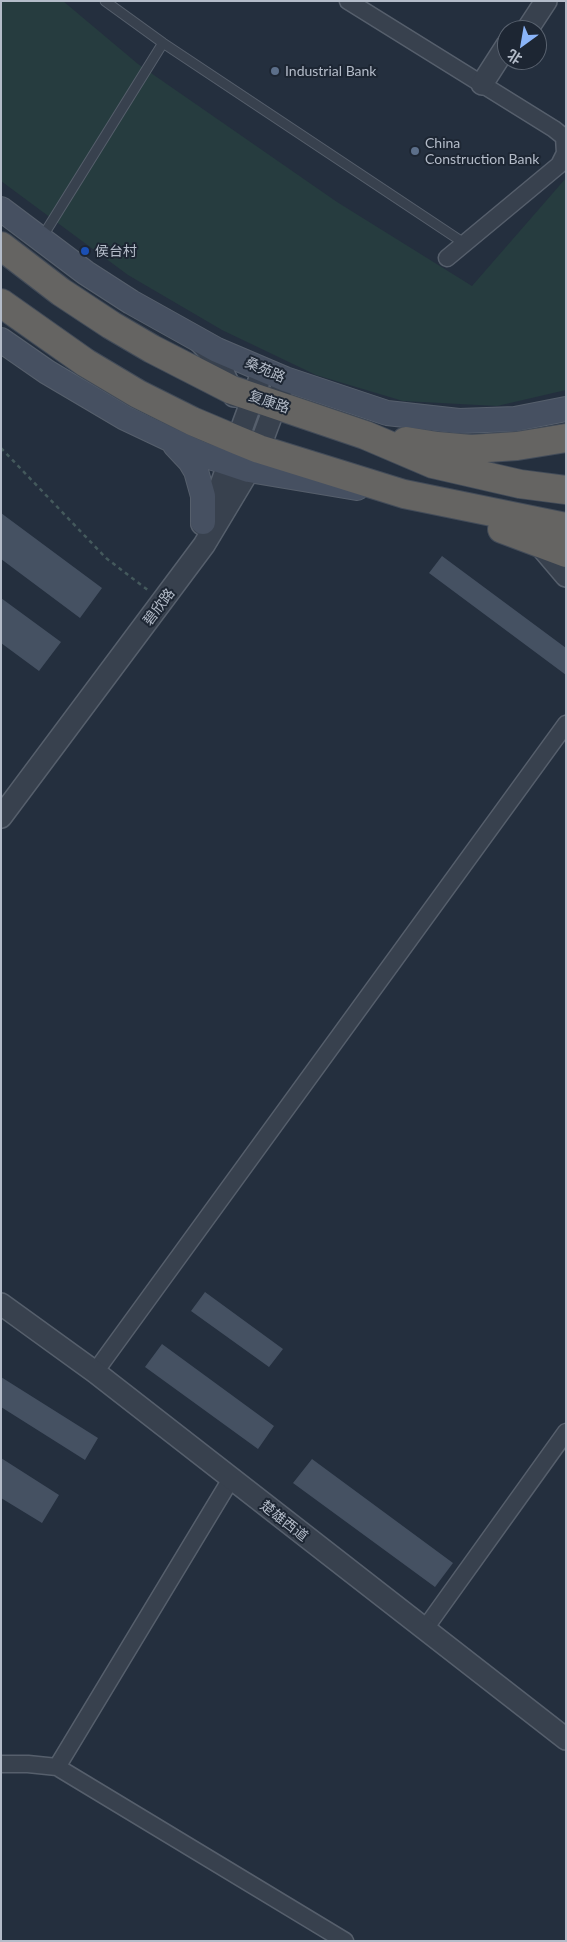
<!DOCTYPE html>
<html>
<head>
<meta charset="utf-8">
<style>
  body { margin:0 }
  #map { position:relative; width:567px; height:1942px; overflow:hidden; background:#242f3e; font-family:Lato,"Noto Sans SC",sans-serif }
  canvas { display:block }
  .frame { position:absolute; inset:0; border:2px solid #b4bcc9; pointer-events:none }
  .north { position:absolute; left:497px; top:20px; width:50px; height:50px; box-sizing:border-box; background:#1d2633; border:1px solid #59626f; border-radius:50%; rotate:212deg; font-size:14px; font-weight:700; line-height:20px; text-align:center; color:#b4bcc9 }
  .north::after { content:''; display:block; margin:auto; width:18px; height:22px; background:#8ab4f8; clip-path:polygon(50% 0,100% 100%,50% 72%,0 100%) }
</style>
</head>
<body>
<div id="map">
<canvas width="567" height="1942"></canvas>
<div class="frame"></div>
<div class="north">北</div>
</div>
<script>
const ctx = document.querySelector('canvas').getContext('2d');
ctx.lineJoin = 'round';
function fillPath(path, color) { ctx.fillStyle = color; ctx.fill(path, 'evenodd'); }
const toPath = rows => new Path2D(rows.map(r => 'M' + r).join(''));
function trace(path, color, width, dash) { ctx.strokeStyle = color; ctx.lineWidth = width; ctx.lineCap = dash ? 'butt' : 'round'; ctx.setLineDash(dash || []); ctx.stroke(path); }
function write(font, color, halo, rows, align = 'center') {
  ctx.font = font + ' Lato,"Noto Sans SC",sans-serif'; ctx.lineWidth = 4; ctx.setLineDash([]); ctx.textBaseline = 'middle'; ctx.strokeStyle = halo; ctx.fillStyle = color; for (const [text, x, y, turn = 0] of rows) {
    ctx.save(); ctx.translate(x, y); ctx.rotate((+turn || 0) * Math.PI / 180); ctx.textAlign = isNaN(turn) ? turn : align; if (halo) ctx.strokeText(text, 0, 0); ctx.fillText(text, 0, 0); ctx.restore();
  }
}
const green = toPath([
  [1,1,63,1,138,64,337,202,472,286,566,178,566,390,497,406,403,401,316,375,222,330,128,275,1,181]
]);
const building = toPath([
  [1,513,102,588,80,618,1,559],
  [442,556,566,648,566,675,429,573],
  [1,598,61,642,39,671,1,643],
  [205,1292,283,1349,269,1367,191,1311],
  [162,1344,274,1426,258,1449,145,1367],
  [1,1377,98,1438,85,1460,1,1407],
  [1,1458,59,1495,42,1523,1,1498],
  [312,1459,453,1563,435,1587,293,1483]
]);
const path = toPath([
  [1,448,106,558,149,591]
]);
const service = toPath([
  [105,1,163,43,464,243],
  [41,239,163,43]
]);
const minor = toPath([
  [348,1,554,129,564,137,565,153,559,165,447,258],
  [95,1372,566,724],
  [424,1630,566,1432],
  [1,1764,28,1764,57,1767,345,1941],
  [57,1767,231,1479]
]);
const tertiary = toPath([
  [527,30,546,1],
  [482,84,507,45],
  [200,342,218,361,234,396],
  [202,524,219,490,263,370],
  [538,543,566,576],
  [1,817,204,545,249,470,259,449,285,379],
  [1,1304,95,1372,566,1739]
]);
const secondary = toPath([
  [1,209,86,273,131,302,217,350,285,379,387,413,459,421,515,419,566,409],
  [1,340,47,372,125,418,201,454,249,470,357,488],
  [175,445,190,461,196,471,203,496,203,522]
]);
const trunk = toPath([
  [1,246,61,292,111,325,152,349,232,390,365,435,433,464,520,484,566,490],
  [1,303,86,363,138,394,192,421,237,440,259,449,404,494,566,527],
  [406,441,437,446,471,449,517,446,566,438],
  [502,529,566,553]
]);
const markers = [
  [275,71,5,"#5c6f8a"],
  [415,151,5,"#5c6f8a"],
  [85,251,5,"#1a4fb4"]
];
const poiNames = [
  ["Industrial Bank",285,71],
  ["China",425,143],
  ["Construction Bank",425,159],
  ["侯台村",95,251]
];
const streetNames = [
  ["桑苑路",265,370,23],
  ["复康路",269,402,19],
  ["碧欣路",159,607,-53],
  ["楚雄西道",284,1521,38]
];
fillPath(green, '#263c3f');
fillPath(building, '#455162');
trace(service, '#565f6c', 11);
trace(minor, '#565f6c', 19);
trace(tertiary, '#565f6c', 24);
trace(secondary, '#565f6c', 26);
trace(trunk, '#434c59', 30);
trace(path, '#44595c', 2.5, [4, 4]);
trace(service, '#38414e', 9);
trace(minor, '#38414e', 16);
trace(tertiary, '#38414e', 21);
trace(secondary, '#465061', 24);
trace(trunk, '#656462', 28);
for (const [x, y, r, color] of markers) { const dot = new Path2D(); dot.arc(x, y, r, 0, 2 * Math.PI); ctx.fillStyle = color; ctx.fill(dot); trace(dot, '#1d2633', 2); }
write('14px', '#b4bcc9', '#1d2633', poiNames, 'left');
write('14px', '#b4bcc9', '#1d2633', streetNames);
</script>
</body>
</html>
